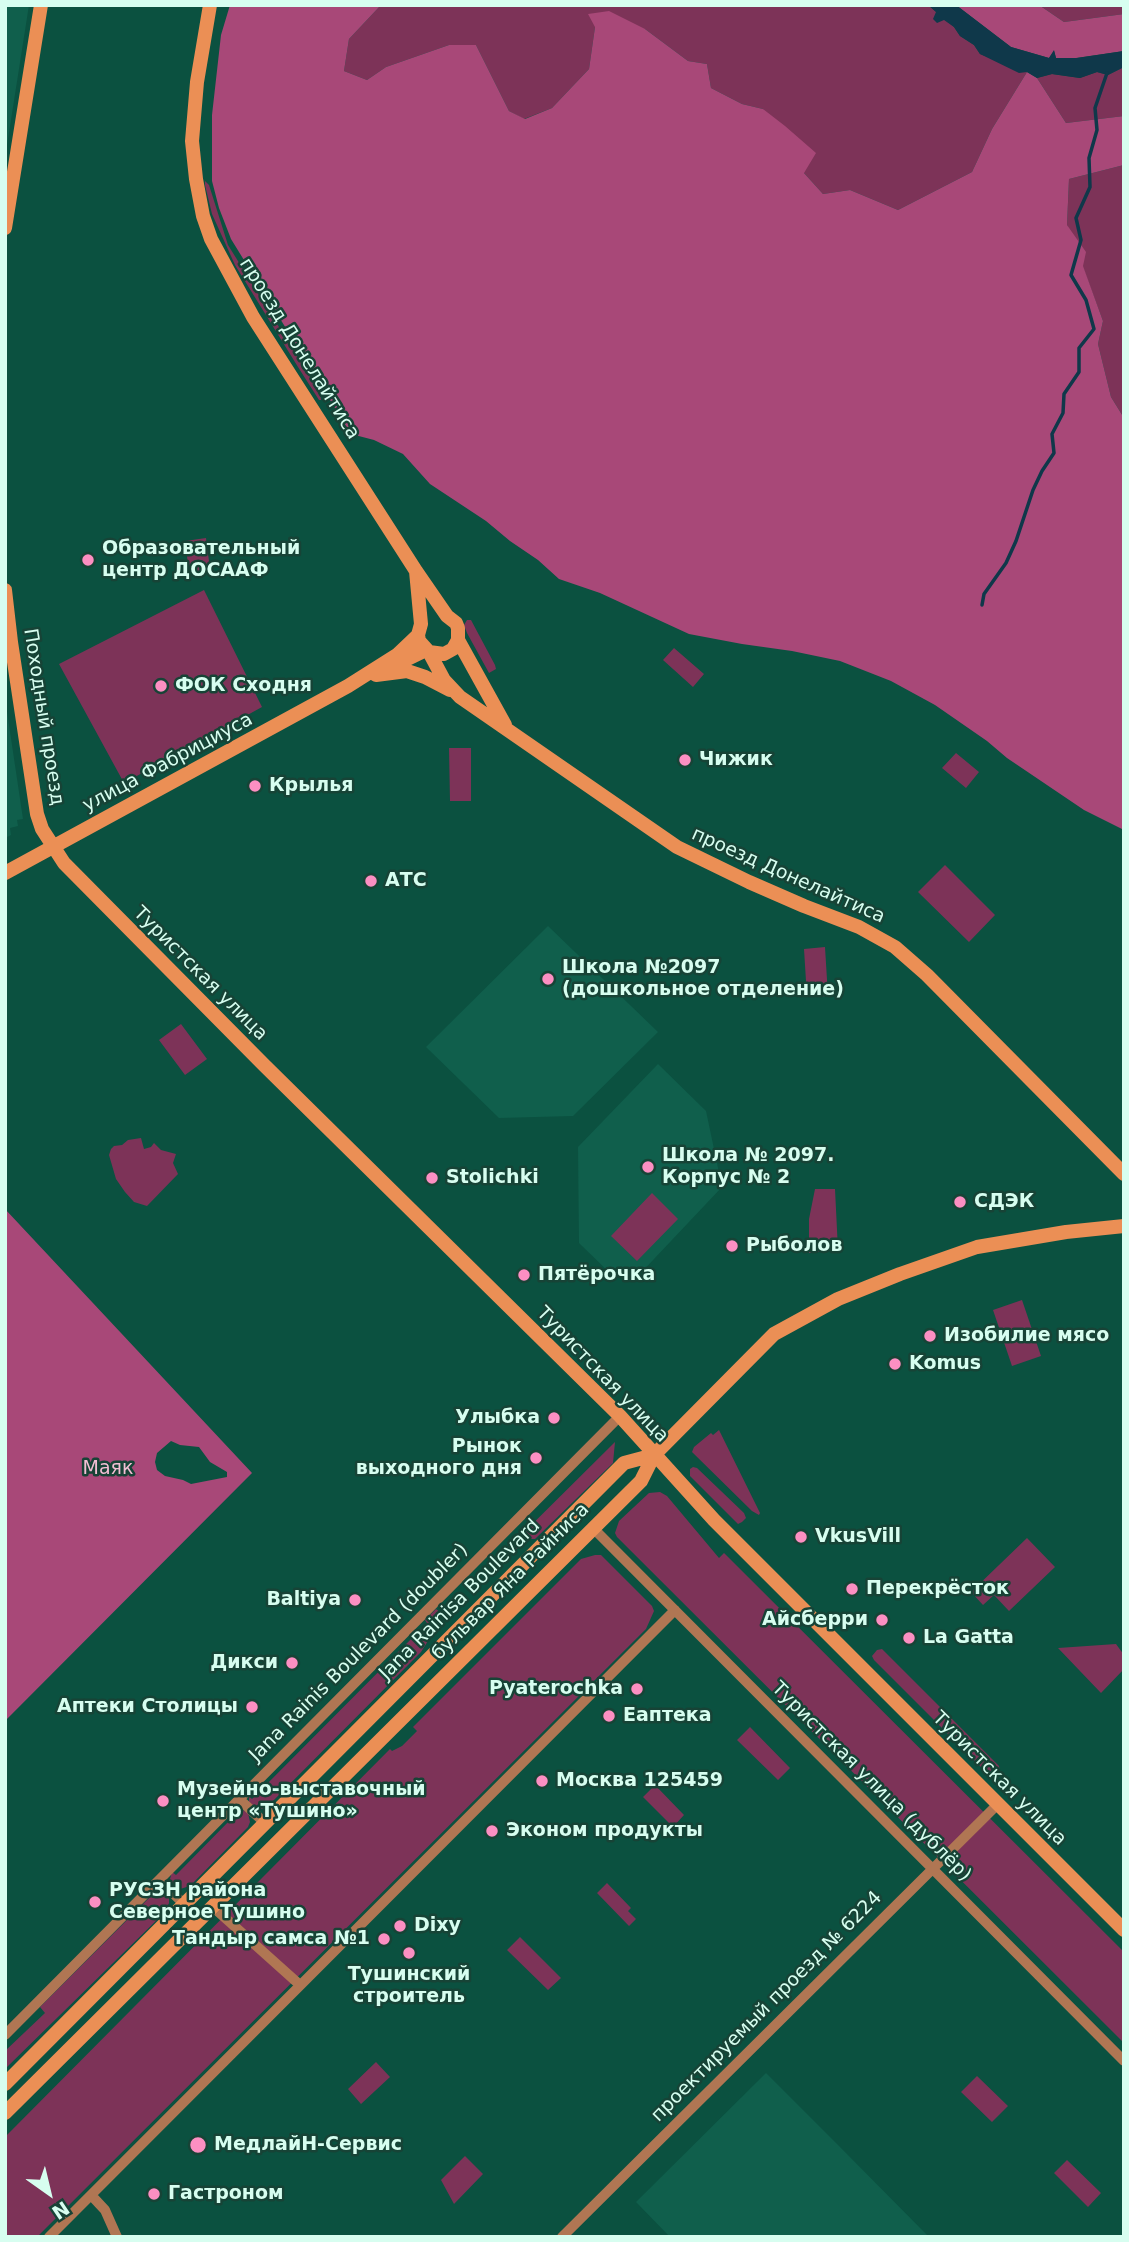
<!DOCTYPE html>
<html>
<head>
<meta charset="utf-8">
<style>
  body { margin:0 }
  #map { position:relative; width:1129px; height:2242px; overflow:hidden; background:#0b5140; font-family:"DejaVu Sans",sans-serif }
  canvas { display:block }
  .frame { position:absolute; inset:0; border:7px solid #d7fef0; pointer-events:none }
  .north { position:absolute; left:14px; top:2158px; width:70px; height:70px; -webkit-text-stroke:5px #174336; paint-order:stroke; rotate:146deg; font-size:19px; font-weight:700; line-height:28px; text-align:center; color:#d7fef0 }
  .north::after { content:''; display:block; margin:auto; width:24px; height:32px; background:#d7fef0; clip-path:polygon(50% 0,100% 100%,50% 72%,0 100%) }
</style>
</head>
<body>
<div id="map">
<canvas width="1129" height="2242"></canvas>
<div class="frame"></div>
<div class="north">N</div>
</div>
<script>
const ctx = document.querySelector('canvas').getContext('2d');
ctx.lineJoin = 'round';
function fillPath(path, color) { ctx.fillStyle = color; ctx.fill(path, 'evenodd'); }
const toPath = rows => new Path2D(rows.map(r => 'M' + r).join(''));
function trace(path, color, width, dash) { ctx.strokeStyle = color; ctx.lineWidth = width; ctx.lineCap = dash ? 'butt' : 'round'; ctx.setLineDash(dash || []); ctx.stroke(path); }
function write(font, color, halo, rows, align = 'center') {
  ctx.font = font + ' "DejaVu Sans",sans-serif'; ctx.lineWidth = 5; ctx.setLineDash([]); ctx.textBaseline = 'middle'; ctx.strokeStyle = halo; ctx.fillStyle = color; for (const [text, x, y, turn = 0] of rows) {
    ctx.save(); ctx.translate(x, y); ctx.rotate((+turn || 0) * Math.PI / 180); ctx.textAlign = isNaN(turn) ? turn : align; if (halo) ctx.strokeText(text, 0, 0); ctx.fillText(text, 0, 0); ctx.restore();
  }
}
const built = toPath([
  [5,5,29,5,5,158],
  [5,698,23,819,17,820,18,826,10,828,11,835,5,838],
  [548,926,658,1032,573,1116,499,1118,426,1047],
  [658,1064,706,1111,722,1187,637,1277,614,1277,579,1243,578,1147],
  [766,2073,839,2146,929,2237,670,2237,636,2202]
]);
const green = toPath([
  [381,5,928,5,954,27,960,36,974,45,980,54,1027,72,992,129,972,172,898,210,850,190,823,194,804,173,763,109,742,104,711,88,707,64,688,61,645,29,595,27,589,69,552,108,524,119,509,111,476,45,449,45,386,67,367,80,344,71,349,39],
  [1039,5,1124,5,1124,14,1064,22],
  [1124,67,1124,116,1066,123,1037,78,1052,74,1080,78,1097,72,1108,75],
  [1124,165,1124,418,1111,397,1098,344,1103,321,1067,225,1069,179],
  [205,181,209,185,228,245,320,393,321,400,319,400,298,367,235,265,212,214,205,185],
  [206,538,210,569,189,572,185,541],
  [204,590,262,707,124,783,59,664],
  [467,620,471,620,495,665,496,669,489,673,467,633,464,625],
  [674,648,704,674,693,687,663,660],
  [449,748,471,748,471,801,450,801],
  [956,753,979,772,966,788,942,768],
  [945,865,995,915,969,942,918,892],
  [825,947,828,996,807,997,804,949],
  [181,1024,207,1059,185,1075,159,1040],
  [141,1138,144,1149,151,1147,154,1143,161,1150,176,1154,173,1163,178,1174,147,1206,134,1202,125,1192,116,1179,109,1155,111,1149,114,1146,122,1145,128,1140],
  [815,1189,835,1189,838,1250,809,1253,809,1219],
  [652,1193,678,1219,637,1261,611,1236],
  [1022,1300,1041,1356,1012,1366,993,1310],
  [719,1430,760,1513,759,1515,752,1511,692,1452,694,1447,711,1433,713,1435],
  [615,1442,613,1463,535,1539,530,1539,515,1550,494,1568,491,1565],
  [693,1467,697,1468,744,1513,746,1518,742,1522,738,1524,690,1476,690,1469],
  [660,1492,667,1496,719,1558,724,1553,1124,1952,1124,2043,617,1537,615,1533,619,1521,649,1493],
  [1027,1538,1055,1567,1009,1611,994,1595,983,1605,971,1592],
  [595,1555,601,1555,652,1606,654,1611,646,1629,37,2237,5,2237,5,2137,390,1749,392,1751,402,1746,417,1731,413,1727,581,1559],
  [436,1609,441,1613,428,1627,433,1633,421,1652,266,1808,255,1810,249,1802,249,1796,252,1799,427,1623,425,1620],
  [1116,1644,1124,1655,1124,1669,1101,1693,1058,1648],
  [882,1649,999,1766,1000,1772,996,1776,989,1775,874,1660,872,1656,877,1650],
  [750,1727,790,1768,778,1780,737,1740],
  [655,1785,684,1815,673,1827,643,1797],
  [236,1809,241,1809,248,1813,250,1822,248,1827,190,1886,180,1889,175,1887,170,1879,172,1872,176,1875,234,1816,231,1812],
  [607,1883,631,1908,628,1911,636,1919,629,1926,597,1893],
  [163,1891,169,1896,169,1903,166,1911,5,2069,5,2051,45,2013,40,2007,151,1896,157,1892],
  [520,1937,561,1978,548,1990,507,1950],
  [376,2062,390,2077,361,2104,348,2089],
  [977,2076,1008,2106,992,2122,961,2092],
  [465,2156,483,2174,454,2204,441,2180],
  [1067,2160,1101,2193,1088,2207,1054,2173]
]);
const forest = toPath([
  [230,5,381,5,349,39,344,71,367,80,386,67,449,45,476,45,509,111,525,119,552,108,589,69,595,27,588,14,609,11,645,29,688,61,707,64,711,88,742,104,763,109,785,126,816,153,804,173,823,194,850,190,898,210,972,172,992,129,1027,72,1037,78,1066,123,1124,116,1124,165,1069,179,1067,225,1086,252,1083,266,1103,321,1098,344,1111,397,1124,418,1124,830,1084,810,1007,758,987,741,935,705,891,681,840,661,792,651,742,644,689,634,600,593,559,579,538,560,510,541,486,521,430,484,403,454,374,440,351,434,231,239,219,208,212,181,212,115,221,35],
  [956,5,1039,5,1064,22,1124,14,1124,51,1076,58,1056,58,1054,51,1049,58,1011,47],
  [5,1209,252,1473,5,1721],
  [171,1441,180,1445,199,1447,210,1462,227,1472,227,1477,191,1484,183,1480,165,1476,157,1470,155,1462,157,1453]
]);
const water = toPath([
  [928,5,956,5,1011,47,1049,58,1054,50,1056,58,1077,58,1124,51,1124,67,1108,75,1097,72,1080,78,1052,74,1037,78,1027,72,1019,73,980,54,974,45,960,36,954,27,944,20,937,23,933,19,936,12]
]);
const stream = toPath([
  [982,605,984,594,1006,563,1016,541,1033,490,1042,471,1054,453,1052,434,1063,413,1064,394,1079,372,1079,348,1094,329,1086,300,1071,275,1081,240,1076,218,1090,187,1089,158,1097,130,1095,108,1107,73]
]);
const street = toPath([
  [593,1528,1124,2061],
  [239,1799,265,1823],
  [160,1881,184,1904],
  [213,1907,300,1985],
  [5,2035,620,1416],
  [91,2195,105,2210,117,2237],
  [49,2237,675,1610],
  [562,2237,998,1804]
]);
const secondary = toPath([
  [210,5,197,82,192,141,196,179,203,216,211,239,253,317,416,571,447,616,456,623,458,628,458,640,505,725],
  [5,228,41,5],
  [416,571,421,624,418,635,419,641,429,652,444,680,460,697,677,847,749,882,804,906,859,927,895,947,927,975,1124,1174],
  [5,590,11,642,37,814,42,829,64,863,264,1065,620,1416,714,1520,1124,1930],
  [429,652,444,654,453,649,458,640],
  [391,667,426,650],
  [376,675,407,671,425,677,450,690],
  [5,873,348,686,397,655,418,635],
  [5,2084,624,1463,654,1455],
  [5,2113,641,1481,654,1455,774,1334,838,1299,900,1274,977,1247,1066,1232,1124,1226]
]);
const markers = [
  [88,560,7,"#fc8fc2"],
  [161,686,7,"#fc8fc2"],
  [685,760,7,"#fc8fc2"],
  [255,786,7,"#fc8fc2"],
  [371,881,7,"#fc8fc2"],
  [548,979,7,"#fc8fc2"],
  [648,1167,7,"#fc8fc2"],
  [432,1178,7,"#fc8fc2"],
  [960,1202,7,"#fc8fc2"],
  [732,1246,7,"#fc8fc2"],
  [524,1275,7,"#fc8fc2"],
  [930,1336,7,"#fc8fc2"],
  [895,1364,7,"#fc8fc2"],
  [554,1418,7,"#fc8fc2"],
  [536,1458,7,"#fc8fc2"],
  [801,1537,7,"#fc8fc2"],
  [852,1589,7,"#fc8fc2"],
  [355,1600,7,"#fc8fc2"],
  [882,1620,7,"#fc8fc2"],
  [909,1638,7,"#fc8fc2"],
  [292,1663,7,"#fc8fc2"],
  [637,1689,7,"#fc8fc2"],
  [252,1707,7,"#fc8fc2"],
  [609,1716,7,"#fc8fc2"],
  [542,1781,7,"#fc8fc2"],
  [163,1801,7,"#fc8fc2"],
  [492,1831,7,"#fc8fc2"],
  [95,1902,7,"#fc8fc2"],
  [400,1926,7,"#fc8fc2"],
  [384,1939,7,"#fc8fc2"],
  [409,1953,7,"#fc8fc2"],
  [198,2145,9,"#fc8fc2"],
  [154,2194,7,"#fc8fc2"]
];
const streetNames = [
  ["проезд Донелайтиса",299,349,58],
  ["Походный проезд",43,717,81],
  ["улица Фабрициуса",168,763,-28],
  ["проезд Донелайтиса",788,876,24],
  ["Туристская улица",200,974,45],
  ["Туристская улица",602,1375,46],
  ["бульвар Яна Райниса",511,1582,-45],
  ["Jana Rainisa Boulevard",460,1600,-45],
  ["Jana Rainis Boulevard (doubler)",359,1653,-45],
  ["Туристская улица",999,1779,45],
  ["Туристская улица (дублёр)",871,1782,45],
  ["проектируемый проезд № 6224",767,2007,-45]
];
const poiNames = [
  ["Образовательный",102,549],
  ["центр ДОСААФ",102,571],
  ["ФОК Сходня",175,686],
  ["Чижик",699,760],
  ["Крылья",269,786],
  ["АТС",385,881],
  ["Школа №2097",562,968],
  ["(дошкольное отделение)",562,990],
  ["Школа № 2097.",662,1156],
  ["Корпус № 2",662,1178],
  ["Stolichki",446,1178],
  ["СДЭК",974,1202],
  ["Рыболов",746,1246],
  ["Пятёрочка",538,1275],
  ["Изобилие мясо",944,1336],
  ["Komus",909,1364],
  ["Улыбка",540,1418,"right"],
  ["Рынок",522,1447,"right"],
  ["выходного дня",522,1469,"right"],
  ["VkusVill",815,1537],
  ["Перекрёсток",866,1589],
  ["Baltiya",341,1600,"right"],
  ["Айсберри",868,1620,"right"],
  ["La Gatta",923,1638],
  ["Дикси",278,1663,"right"],
  ["Pyaterochka",623,1689,"right"],
  ["Аптеки Столицы",238,1707,"right"],
  ["Еаптека",623,1716],
  ["Москва 125459",556,1781],
  ["Музейно-выставочный",177,1790],
  ["центр «Тушино»",177,1812],
  ["Эконом продукты",506,1831],
  ["РУСЗН района",109,1891],
  ["Северное Тушино",109,1913],
  ["Dixy",414,1926],
  ["Тандыр самса №1",370,1939,"right"],
  ["Тушинский",409,1975,"center"],
  ["строитель",409,1997,"center"],
  ["МедлайН-Сервис",214,2145],
  ["Гастроном",168,2194]
];
const parkNames = [
  ["Маяк",108,1469]
];
fillPath(built, '#105f4c');
fillPath(green, '#7d3358');
fillPath(forest, '#a84878');
fillPath(water, '#0f384a');
trace(stream, '#0f384a', 3.5);
trace(street, '#b07653', 10);
trace(secondary, '#eb8f55', 14);
for (const [x, y, r, color] of markers) { const dot = new Path2D(); dot.arc(x, y, r, 0, 2 * Math.PI); ctx.fillStyle = color; ctx.fill(dot); trace(dot, '#174336', 2.5); }
write('19px', '#d7fef0', '#174336', streetNames);
write('bold 19px', '#d7fef0', '#174336', poiNames, 'left');
write('19px', '#f3bed4', '#174336', parkNames);
</script>
</body>
</html>
